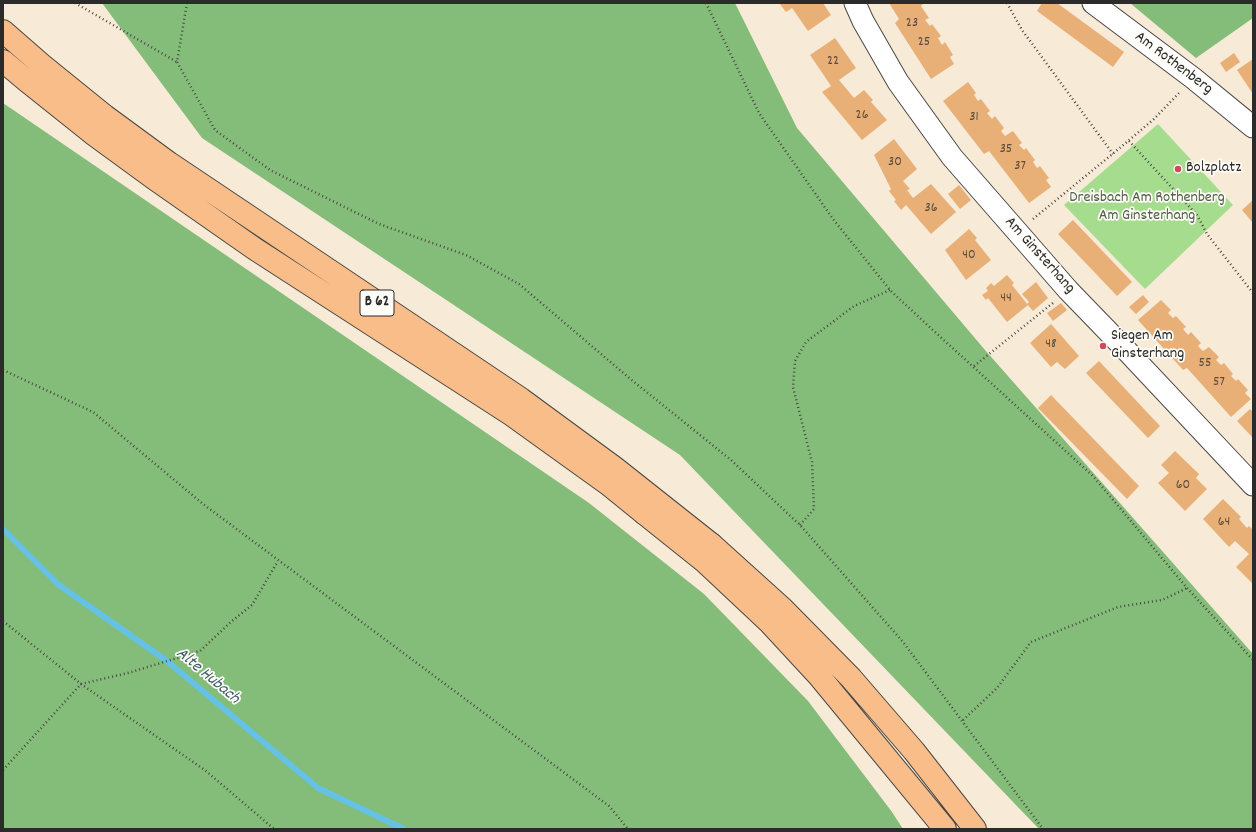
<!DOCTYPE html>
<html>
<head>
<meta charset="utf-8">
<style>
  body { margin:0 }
  #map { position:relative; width:1256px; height:832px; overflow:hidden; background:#f7ead6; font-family:Dekko,sans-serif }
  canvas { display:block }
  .frame { position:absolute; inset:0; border:4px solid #2b2b2b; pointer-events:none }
</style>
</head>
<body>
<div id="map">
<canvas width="1256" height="832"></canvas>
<div class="frame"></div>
</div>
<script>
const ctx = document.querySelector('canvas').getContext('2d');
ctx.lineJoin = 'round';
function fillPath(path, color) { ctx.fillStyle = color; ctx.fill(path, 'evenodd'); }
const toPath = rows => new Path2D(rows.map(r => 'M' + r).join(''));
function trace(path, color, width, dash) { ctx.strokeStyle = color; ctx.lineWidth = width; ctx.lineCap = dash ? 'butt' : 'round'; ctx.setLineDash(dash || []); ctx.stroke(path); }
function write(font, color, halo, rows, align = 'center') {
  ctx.font = font + ' Dekko,sans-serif'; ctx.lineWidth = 3.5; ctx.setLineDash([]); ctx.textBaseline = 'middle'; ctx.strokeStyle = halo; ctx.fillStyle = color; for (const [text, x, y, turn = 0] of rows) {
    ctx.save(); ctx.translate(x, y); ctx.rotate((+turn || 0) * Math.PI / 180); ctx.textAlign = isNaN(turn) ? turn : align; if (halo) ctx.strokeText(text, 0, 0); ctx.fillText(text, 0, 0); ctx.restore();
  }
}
const green = toPath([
  [1158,124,1233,205,1145,289,1064,205]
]);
const forest = toPath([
  [102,3,735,3,797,128,985,350,1253,654,1253,829,1039,829,680,455,202,138],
  [1130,3,1253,3,1253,18,1196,58],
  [3,103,589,503,704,594,808,701,892,812,903,829,3,829]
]);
const stream = toPath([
  [3,529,59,585,167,661,318,788,404,829]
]);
const building = toPath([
  [779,3,823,3,831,15,808,31,792,8,786,12],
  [889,3,922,3,923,4,921,6,929,18,925,20,930,26,932,24,941,36,938,38,942,45,945,42,953,55,950,57,954,64,931,79,895,23,899,19],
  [1042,3,1057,3,1124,52,1113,67,1037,11],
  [835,38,856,68,839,80,854,98,864,90,873,100,871,102,887,120,862,140,822,92,831,86,810,55],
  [1234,53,1240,62,1226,72,1220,63],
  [1253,59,1253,94,1237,70],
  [968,82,976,93,974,95,978,101,981,99,990,111,987,113,992,119,995,116,1004,128,1001,131,1005,136,1013,131,1022,143,1019,145,1024,150,1026,148,1035,160,1033,162,1037,168,1040,166,1049,178,1046,180,1051,187,1029,203,989,151,984,154,943,101],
  [894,139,917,169,903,181,910,189,907,190,913,198,931,184,956,212,931,234,906,205,901,210,894,201,896,200,889,191,891,189,874,155],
  [959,185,971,200,960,209,948,194],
  [1253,200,1253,223,1242,210],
  [1073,220,1132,282,1117,296,1058,234],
  [969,229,977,238,975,240,991,260,966,280,945,250],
  [1007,275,1014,283,1012,285,1028,305,1007,322,988,298,986,300,982,295,988,291,986,288,991,283,994,286],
  [1036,282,1048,298,1033,311,1027,304,1029,302,1022,294],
  [1143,295,1149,302,1136,314,1129,307],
  [1161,300,1171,310,1168,313,1173,318,1176,316,1186,327,1183,329,1188,335,1191,332,1201,343,1198,346,1203,351,1209,347,1219,357,1216,360,1221,365,1224,363,1233,374,1231,376,1236,381,1238,379,1248,390,1245,393,1251,399,1231,417,1187,368,1183,370,1138,320],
  [1061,303,1067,310,1053,321,1047,313],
  [1051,324,1079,356,1065,369,1057,362,1051,367,1030,343],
  [1099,361,1160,426,1148,438,1086,373],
  [1051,395,1139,486,1127,499,1038,408],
  [1250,409,1253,412,1253,438,1237,421],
  [1175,451,1199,474,1196,478,1207,489,1185,511,1158,483,1169,473,1161,465],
  [1223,499,1241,517,1239,519,1247,528,1249,526,1253,530,1253,584,1236,567,1249,554,1235,541,1229,547,1203,519]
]);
const path = toPath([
  [75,3,177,62],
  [187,3,177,62,215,130,270,170,379,224,466,255,519,284,628,377,731,460,800,525,903,642,1043,829],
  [706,3,759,113,833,219,890,290,924,322,1093,476,1187,588,1253,660],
  [1007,3,1022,30,1113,154],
  [1129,141,1197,215,1207,234,1253,293],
  [1033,219,1121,147,1154,119,1179,93],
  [974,366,1053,303],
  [3,370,93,412,203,504,609,806,628,829],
  [800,525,814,509,812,462,793,387,795,361,806,342,854,306,890,290],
  [3,621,81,684,206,771,274,829],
  [963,720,997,688,1031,642,1118,607,1162,600,1187,588],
  [3,770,81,684,128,673,200,651,232,621,252,605,278,561]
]);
const minor = toPath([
  [855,3,863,21,898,82,952,157,1068,290,1127,351,1253,485],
  [1093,3,1193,78,1253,127]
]);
const trunk = toPath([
  [3,31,42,65,105,116,169,163,521,399,615,468,711,544],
  [3,61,27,81,92,133,155,179,255,249,512,415,608,484,645,514]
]);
const motorway = toPath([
  [645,514,705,562,770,623,819,676,945,829],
  [711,544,783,609,851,678,914,751,975,829]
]);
const markers = [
  [1178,169,4,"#d1495b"],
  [1103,346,4,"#d1495b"]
];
const numberNames = [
  ["23",912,24],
  ["25",924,43],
  ["22",833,62],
  ["26",862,116],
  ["31",974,118],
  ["35",1006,150],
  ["30",895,163],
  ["37",1020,167],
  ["36",931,209],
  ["40",969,256],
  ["44",1006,299],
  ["48",1051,345],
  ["55",1205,364],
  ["57",1219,383],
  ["60",1183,486],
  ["64",1224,523]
];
const shields = [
  [377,303,34]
];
const shieldNames = [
  ["B 62",377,303]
];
const streetNames = [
  ["Am Rothenberg",1173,64,37],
  ["Am Ginsterhang",1039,256,48]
];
const poiNames = [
  ["Bolzplatz",1186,169],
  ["Siegen Am",1111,337],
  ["Ginsterhang",1111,355]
];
const parkNames = [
  ["Dreisbach Am Rothenberg",1147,199],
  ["Am Ginsterhang",1147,217]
];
const waterNames = [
  ["Alte Hubach",207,677,40]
];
fillPath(green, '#a5dc8e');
fillPath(forest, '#84bc79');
trace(stream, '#66c2e4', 6);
fillPath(building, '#e8b077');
trace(minor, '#4a4845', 23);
trace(trunk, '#4a4845', 24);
trace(motorway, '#4a4845', 24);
trace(path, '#4a4845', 2.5, [1, 3]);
trace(minor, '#fff', 21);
trace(trunk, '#f8bd89', 22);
trace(motorway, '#f8bd89', 22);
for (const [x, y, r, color] of markers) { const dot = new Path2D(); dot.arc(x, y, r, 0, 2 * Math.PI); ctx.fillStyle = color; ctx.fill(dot); trace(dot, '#fdfcf7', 1.5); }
write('14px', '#5a4c3e', null, numberNames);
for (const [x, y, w] of shields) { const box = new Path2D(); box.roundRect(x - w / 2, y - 13, w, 26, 3); ctx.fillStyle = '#fdfcf7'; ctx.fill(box); trace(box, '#2b2b2b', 1); }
write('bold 15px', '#2b2b2b', null, shieldNames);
write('16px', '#2b2b2b', '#fdfcf7', streetNames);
write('16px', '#2b2b2b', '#fdfcf7', poiNames, 'left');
write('16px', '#506049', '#fdfcf7', parkNames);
write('italic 17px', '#40606c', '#fdfcf7', waterNames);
</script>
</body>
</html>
